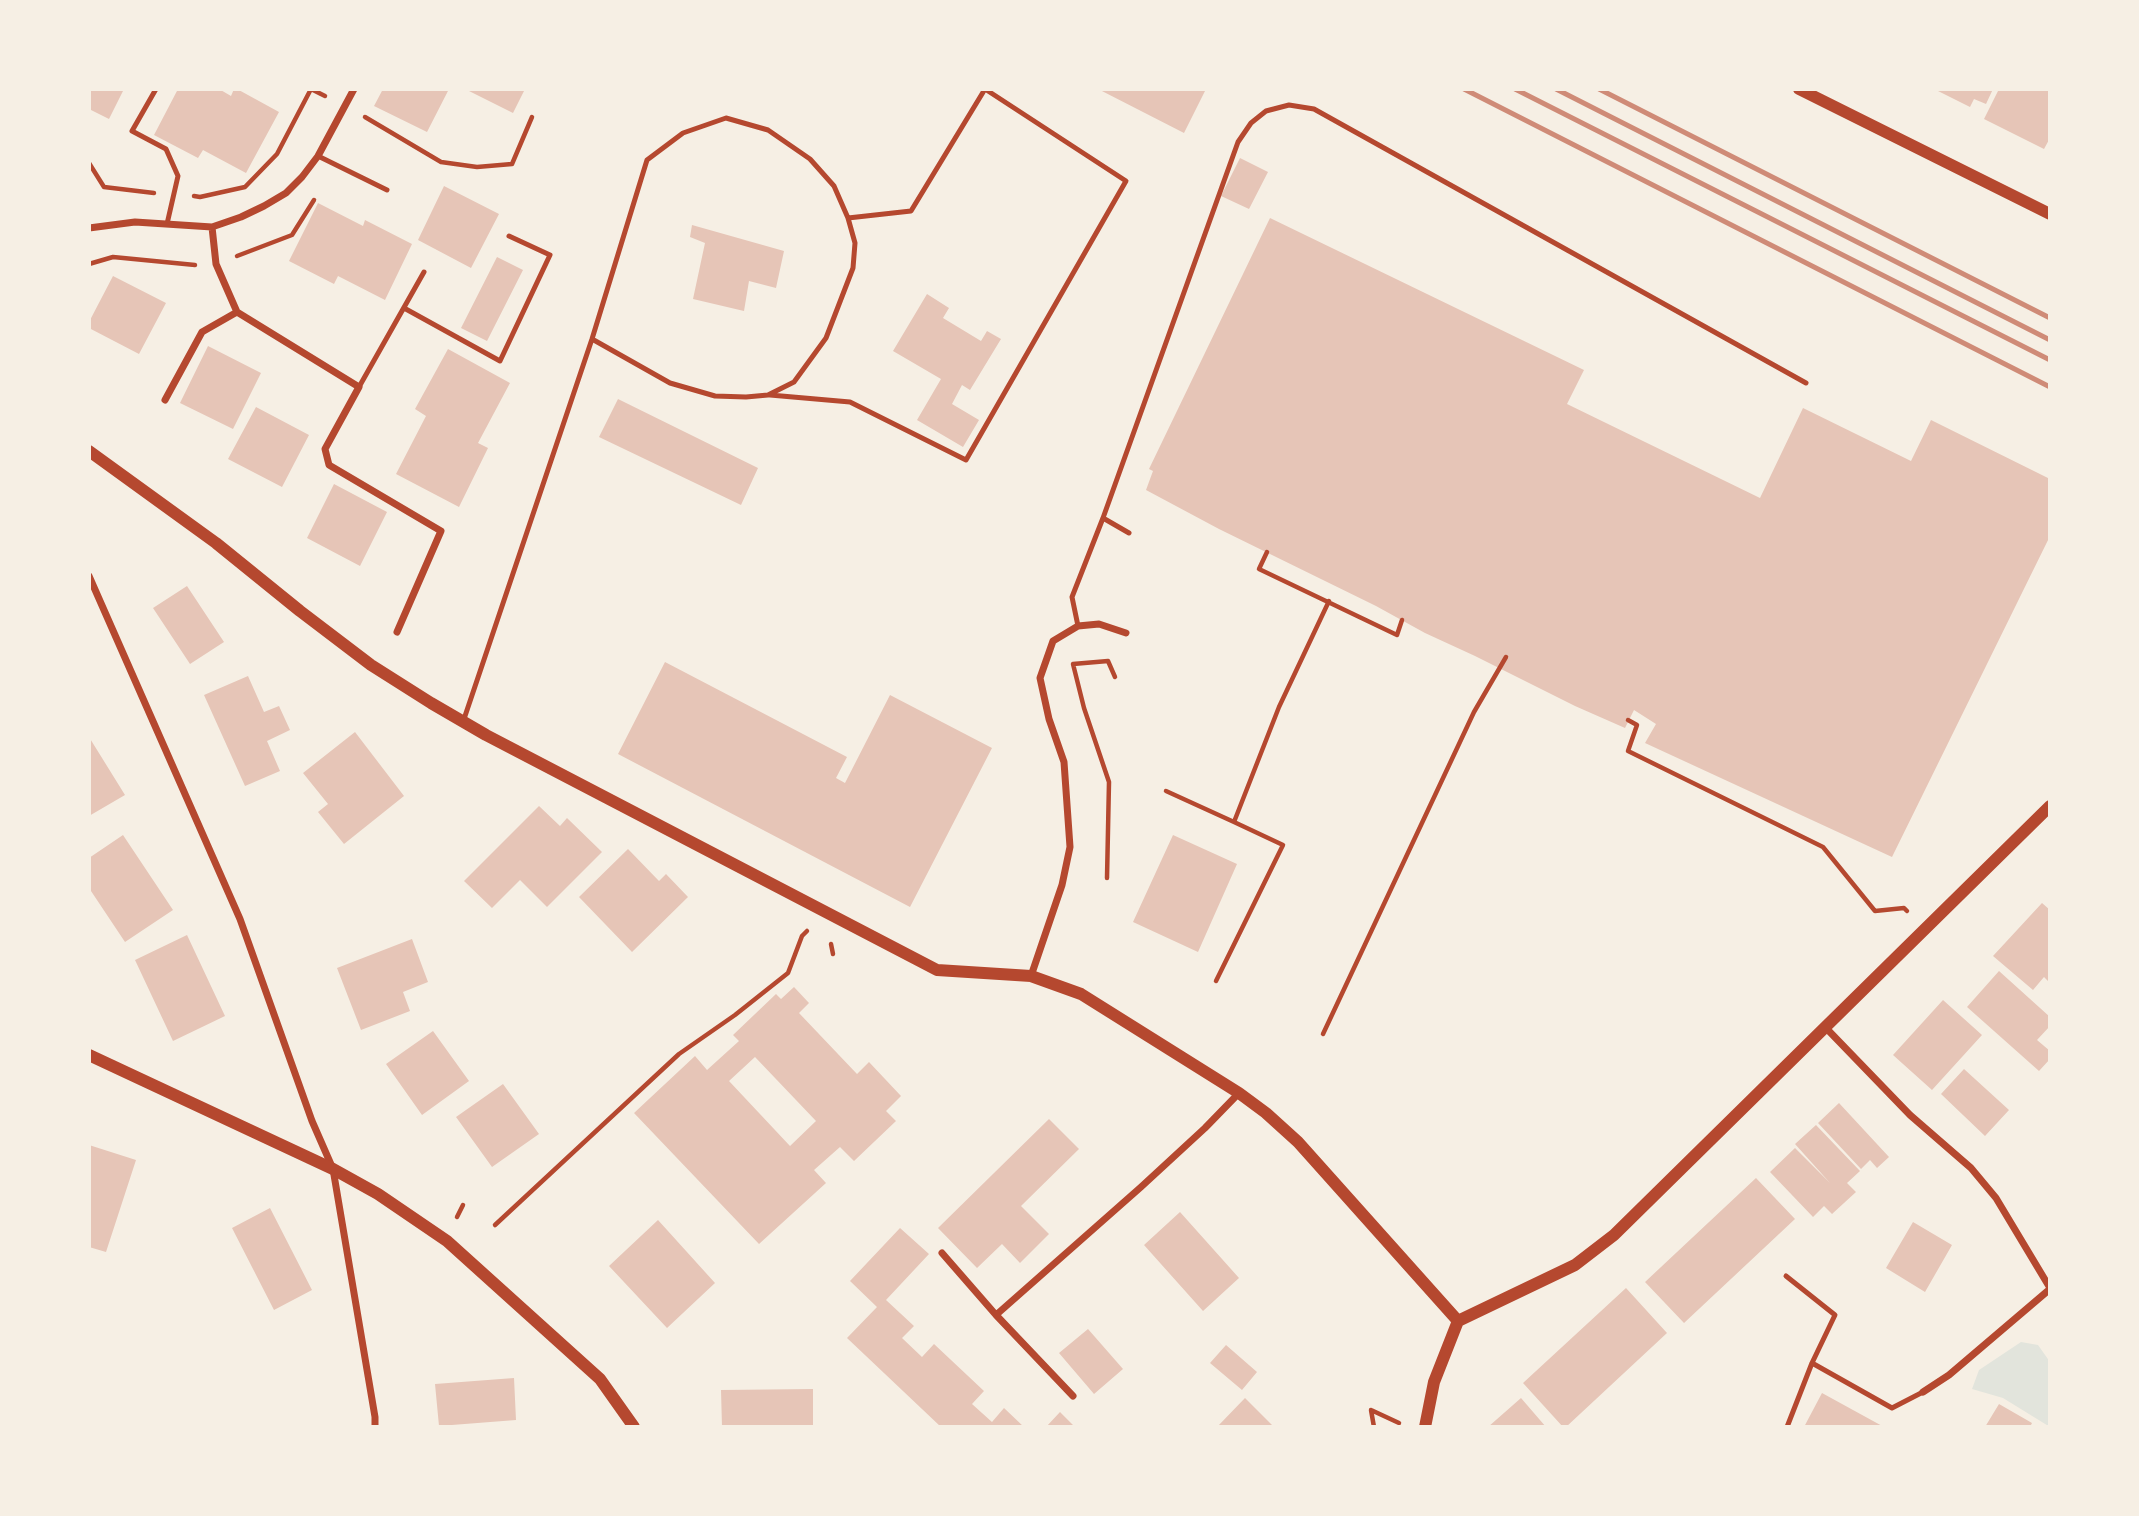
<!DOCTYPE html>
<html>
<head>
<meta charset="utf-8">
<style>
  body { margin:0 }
  #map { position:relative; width:2139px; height:1516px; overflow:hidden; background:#f6efe4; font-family:Signika,sans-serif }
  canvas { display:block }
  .frame { position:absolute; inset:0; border:91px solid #f6efe4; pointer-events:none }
</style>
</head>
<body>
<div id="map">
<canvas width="2139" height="1516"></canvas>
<div class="frame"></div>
</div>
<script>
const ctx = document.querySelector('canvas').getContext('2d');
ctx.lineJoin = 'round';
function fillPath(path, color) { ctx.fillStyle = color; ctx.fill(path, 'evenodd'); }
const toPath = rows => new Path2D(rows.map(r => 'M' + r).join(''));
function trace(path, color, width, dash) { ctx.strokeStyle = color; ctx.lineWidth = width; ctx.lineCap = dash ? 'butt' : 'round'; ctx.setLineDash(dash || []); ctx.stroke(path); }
const green = toPath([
  [2021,1342,2038,1345,2050,1362,2050,1427,2003,1398,1972,1389,1979,1370]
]);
const building = toPath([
  [89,89,124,89,109,119,89,109],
  [178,89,219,89,231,96,234,89,237,89,279,112,246,173,203,150,198,158,154,135],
  [383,89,449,89,427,132,374,106],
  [465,89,525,89,513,113],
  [1098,89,1206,89,1184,133],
  [1934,89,1993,89,1986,104,1974,99,1970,107],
  [1999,89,2050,89,2050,138,2044,149,1984,119],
  [1240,158,1268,172,1249,209,1221,196],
  [444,186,499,214,471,268,418,240],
  [318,203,363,226,365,220,412,244,385,300,338,276,334,284,289,261],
  [1270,218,1584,370,1567,404,1760,498,1803,408,1911,461,1931,420,2050,479,2050,536,1892,857,1645,743,1656,724,1634,710,1625,728,1575,706,1475,656,1425,633,1376,606,1219,529,1146,490,1153,471,1149,469],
  [692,225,784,251,776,288,749,281,744,311,693,299,705,243,690,237],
  [497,257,523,270,487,341,461,328],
  [113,276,166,303,139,354,89,328,89,322],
  [927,294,949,308,943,318,981,341,987,331,1001,339,970,390,962,385,952,404,979,420,963,447,917,420,941,379,893,351],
  [208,346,261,373,233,429,180,403],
  [448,349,510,383,478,443,488,448,459,507,396,474,426,416,415,409],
  [618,399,758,468,741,505,599,437],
  [256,407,309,435,282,487,228,459],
  [334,484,387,512,360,566,307,538],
  [187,586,224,642,190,664,153,608],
  [665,662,847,757,836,778,845,783,890,695,992,748,910,907,618,754],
  [248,676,264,712,279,706,290,730,267,741,280,771,245,786,204,695],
  [355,732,404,796,344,844,318,812,328,804,303,773],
  [89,737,125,795,89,816],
  [539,806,560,826,567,818,602,852,547,907,520,880,492,908,464,881],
  [123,835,173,910,125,942,89,888,89,858],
  [1173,835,1237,864,1198,952,1133,922],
  [628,849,659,881,666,874,688,897,632,952,579,897],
  [2042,903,2050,910,2050,983,2044,977,2033,990,1993,956],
  [187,935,225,1016,173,1041,135,960],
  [412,939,428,982,403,992,410,1011,361,1030,337,968],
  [1999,971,2050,1017,2050,1026,2037,1040,2050,1051,2050,1059,2039,1071,1967,1007],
  [794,987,809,1003,799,1013,857,1074,869,1062,901,1096,886,1111,896,1121,854,1161,840,1147,814,1170,826,1183,759,1244,634,1113,695,1056,707,1070,739,1041,733,1035,776,994,781,999],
  [755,1057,816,1121,790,1146,729,1081],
  [1943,1000,1982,1035,1932,1090,1893,1055],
  [433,1031,469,1081,422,1115,386,1064],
  [1964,1069,2009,1110,1985,1136,1941,1094],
  [503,1084,539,1134,492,1167,456,1117],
  [1839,1103,1889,1157,1877,1168,1870,1160,1861,1169,1818,1123],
  [1049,1119,1079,1149,1021,1206,1049,1234,1020,1263,1002,1244,977,1268,938,1228],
  [1816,1125,1860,1171,1847,1183,1856,1192,1832,1214,1824,1206,1813,1217,1770,1172,1795,1148,1830,1183,1795,1144],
  [89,1145,136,1160,106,1252,89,1247],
  [1756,1178,1795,1219,1684,1323,1645,1282],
  [270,1208,312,1290,274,1310,232,1228],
  [1180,1212,1239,1278,1203,1311,1144,1245],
  [658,1220,715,1283,667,1328,609,1266],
  [1913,1222,1952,1245,1925,1292,1886,1268],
  [900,1228,929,1254,886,1300,914,1326,902,1338,922,1357,934,1344,984,1391,972,1404,992,1422,1004,1408,1024,1427,941,1427,847,1338,877,1307,850,1281],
  [1626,1288,1667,1333,1566,1427,1563,1427,1523,1383],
  [1088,1329,1123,1369,1094,1394,1059,1353],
  [1226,1345,1257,1372,1242,1390,1210,1363],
  [514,1378,516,1420,439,1426,435,1384],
  [813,1389,813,1427,722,1427,721,1390],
  [1822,1393,1884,1427,1804,1427],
  [1245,1398,1274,1427,1217,1427],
  [1521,1398,1546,1427,1488,1427],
  [1999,1404,2032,1423,2030,1427,1985,1427],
  [1060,1412,1075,1427,1046,1427]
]);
const path = toPath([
  [365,117,441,162,477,167,512,164,532,117],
  [89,163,104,187,154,193],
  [194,196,200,197,245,187,277,154,311,89,325,96],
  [237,256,292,235,314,200],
  [89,264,113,257,195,265],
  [1267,552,1259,569,1397,635,1402,620],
  [1628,720,1637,725,1628,751,1823,847,1875,911,1904,908,1907,911],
  [1166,791,1234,822],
  [1107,878,1109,782,1084,708,1073,664,1108,661,1115,677],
  [831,944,833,954],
  [1216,981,1283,845,1234,822,1279,707,1329,601],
  [1323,1034,1474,712,1506,657],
  [457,1217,463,1205],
  [495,1225,679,1054,735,1015,788,973,802,936,807,931],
  [1371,1410,1399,1423],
  [1371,1410,1374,1427]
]);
const service = toPath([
  [156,89,132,131,166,149,178,176,167,224],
  [318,156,387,190],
  [404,308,500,361,550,255,509,236],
  [359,387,424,272],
  [770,395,850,402,966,460,1126,181,985,89,911,211,848,218],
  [1103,518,1238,142,1251,123,1266,111,1289,105,1314,109,1806,383],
  [1078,626,1072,597,1103,518,1129,533],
  [463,722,592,339,647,160,683,133,726,118,768,130,810,159,834,186,848,218,855,243,853,268,826,338,794,382,768,395,746,397,715,396,670,383,592,339],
  [1786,1276,1835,1315,1812,1363,1892,1408,1923,1392],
  [1787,1427,1812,1363]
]);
const minor = toPath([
  [212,227,216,264,237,312,359,387,325,449,329,465,441,531,397,632],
  [89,228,135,222,212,227,241,217,264,206,286,193,302,177,318,156,354,89],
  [165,400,202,332,237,312],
  [89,576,240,919,312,1121,333,1169,375,1417,375,1427],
  [1031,976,1062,885,1070,847,1064,762,1049,719,1040,678,1053,641,1078,626,1099,624,1126,633],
  [1826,1028,1910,1115,1971,1168,1996,1198,2050,1288],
  [942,1253,996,1315,1073,1396],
  [996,1315,1141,1187,1205,1128,1239,1093],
  [1923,1392,1949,1375,2050,1289]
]);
const tertiary = toPath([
  [1799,89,2050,214],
  [89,451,216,543,300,611,371,665,431,703,486,735,937,970,1031,976,1081,994,1239,1093,1266,1113,1298,1142,1458,1321],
  [89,1055,333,1169,378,1194,447,1241,600,1379,634,1427],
  [1425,1427,1434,1382,1458,1321,1575,1265,1614,1235,2050,806]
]);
const rail = toPath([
  [1464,89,2050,387],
  [1515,89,2050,360],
  [1556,89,2050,340],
  [1599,89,2050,318]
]);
fillPath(green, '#e2e4dc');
fillPath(building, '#e6c5b7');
trace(path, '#b5482f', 4.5);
trace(service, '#b5482f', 5);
trace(minor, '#b5482f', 7);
trace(tertiary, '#b5482f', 12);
trace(rail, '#cf8b77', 5);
</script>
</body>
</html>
